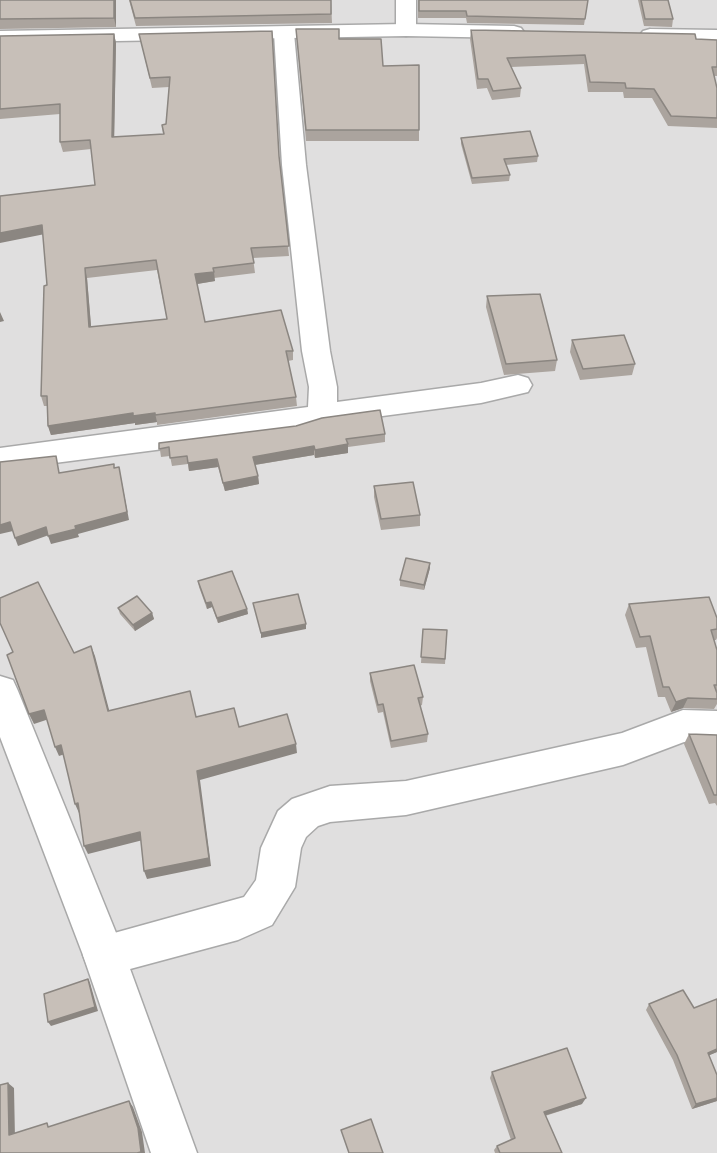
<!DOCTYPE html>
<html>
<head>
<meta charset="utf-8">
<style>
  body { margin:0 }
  canvas { display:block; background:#f2efe9 }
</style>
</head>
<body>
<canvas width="717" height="1153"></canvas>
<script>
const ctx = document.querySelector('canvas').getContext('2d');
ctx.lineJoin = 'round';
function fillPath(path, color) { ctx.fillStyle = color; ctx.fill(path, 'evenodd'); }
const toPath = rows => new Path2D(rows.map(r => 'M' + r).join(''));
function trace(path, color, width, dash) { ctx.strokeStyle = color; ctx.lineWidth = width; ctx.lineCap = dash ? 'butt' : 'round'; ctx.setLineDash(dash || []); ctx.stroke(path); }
const residential = toPath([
  [0,0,717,0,717,1153,0,1153]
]);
const minor = toPath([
  [396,0,416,0,416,30,413,34,406,36,399,34,396,30,396,0],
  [284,27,291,29,294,33,306,165,330,351,337,387,337,402,481,383,518,375,528,378,532,385,528,392,481,403,322,424,296,432,0,470,0,448,308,407,309,387,302,351,282,165,274,33,277,29,284,27],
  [683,710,717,711,717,743,684,742,623,765,406,815,330,822,318,826,306,837,301,848,295,887,272,925,238,940,104,976,89,970,83,955,89,940,244,897,256,880,261,848,278,811,292,799,330,786,406,781,622,733,683,710]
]);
const tertiary = toPath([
  [406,24,514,26,521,28,524,32,521,36,514,38,406,36,0,43,0,31,406,24],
  [650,29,717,30,717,42,643,39,640,35,643,31,650,29],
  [0,676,13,680,18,691,125,955,197,1153,151,1153,83,955,0,737,0,676]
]);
const wall = toPath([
  [0,0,116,0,116,27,0,29],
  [129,0,331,0,332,23,136,26],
  [418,0,588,0,584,25,467,23,466,18,418,18],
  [638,0,668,0,673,19,672,27,644,26],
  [296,29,339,39,383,66,419,130,419,141,306,141],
  [471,30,717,40,717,76,714,76,717,88,717,128,668,126,652,98,624,98,623,92,588,92,584,64,511,67,521,88,520,97,492,100,487,88,477,89,470,39],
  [114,34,116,43,114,137,163,134,162,125,166,124,169,87,152,88,139,34,279,156,289,256,253,258,255,273,214,278,215,281,197,284,205,322,293,351,293,360,288,361,296,397,297,406,157,425,157,422,135,425,135,423,51,435,48,426,47,406,44,406,41,396,47,285,43,235,95,185,91,149,63,152,60,142,60,114,0,119,0,36],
  [157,270,167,319,91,327,87,278],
  [461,138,538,156,537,162,506,165,510,175,509,181,472,184,461,144],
  [487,296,557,360,555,371,504,375,486,307],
  [572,340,635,364,632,375,580,380,570,352],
  [385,434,385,442,348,447,348,453,315,458,314,455,255,465,258,476,259,484,225,491,218,467,189,471,188,464,172,466,170,456,161,457,159,443],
  [374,486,420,515,420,526,381,530,374,497],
  [430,568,424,590,400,586,400,580],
  [198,581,247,609,248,614,218,623,212,607,207,609,199,587],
  [629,604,717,618,717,638,716,640,714,640,717,650,717,704,714,709,683,708,671,712,665,697,658,697,646,647,636,648,625,615],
  [118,608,152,613,154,619,135,631,120,614],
  [423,629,447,630,445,664,421,663],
  [370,673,423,697,422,705,420,706,428,734,427,742,391,748,383,712,378,713,370,681],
  [689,734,717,735,717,806,715,803,709,804,684,744],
  [649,1004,717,1052,709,1055,717,1075,717,1101,692,1109,673,1060,646,1010],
  [492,1072,582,1104,545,1116,562,1153,495,1153,494,1150,497,1146,511,1140,490,1078]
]);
const shadedWall = toPath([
  [114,0,116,0,116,27,114,18],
  [114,34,116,43,114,147,112,137],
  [42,225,45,234,0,243,0,233],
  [85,268,87,278,92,337,89,327],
  [214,272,215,281,197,284,195,274],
  [0,312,4,321,0,322],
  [133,413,155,413,157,422,135,425,135,423,51,435,48,426],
  [348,444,348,453,315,458,315,450],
  [314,446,314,455,254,465,253,457],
  [217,459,218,467,189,471,188,463],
  [119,467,129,520,78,534,79,537,51,544,48,536,75,526],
  [258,476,259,484,225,491,223,483],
  [10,522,13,531,0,534,0,525],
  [46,527,49,535,18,546,15,538],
  [430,563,430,568,424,590,424,585],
  [211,602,212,607,207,609,206,603],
  [247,609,248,614,218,623,217,618],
  [152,613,154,619,135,631,133,625],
  [306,624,306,629,261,638,261,633],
  [91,646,95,656,112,721,108,711],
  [688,698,683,708,671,712,676,702],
  [44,710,49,719,34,724,29,714],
  [296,744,297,753,200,780,211,866,147,879,144,871,197,771],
  [61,745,65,754,59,756,55,747],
  [78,803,82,812,79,813,75,804],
  [140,832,143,840,88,854,84,846],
  [88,979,90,983,98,1011,51,1026,48,1022],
  [717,1049,717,1052,703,1058,708,1053],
  [8,1083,14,1088,15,1139,9,1135],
  [586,1098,582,1104,540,1117,544,1112],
  [717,1098,717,1101,692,1109,696,1104],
  [129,1101,133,1107,142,1132,145,1153,137,1153]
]);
const building = toPath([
  [0,0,114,0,114,18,0,19,0,0],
  [130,0,331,0,331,14,135,18,130,0],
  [419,0,588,0,585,19,467,16,466,11,419,11,419,0],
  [641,0,668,0,673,19,645,19,641,0],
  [296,29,339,29,339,39,381,39,383,66,419,65,419,130,306,130,296,29],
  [471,30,695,34,696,39,717,40,717,67,712,67,717,88,717,118,671,116,654,89,626,88,625,83,590,82,585,55,507,58,521,88,493,91,488,79,478,79,471,30],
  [272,31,279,156,289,246,251,248,254,263,213,268,214,272,195,274,205,322,281,310,293,351,286,351,296,397,155,415,155,413,133,416,133,413,48,426,47,396,41,396,44,286,47,285,42,225,0,233,0,196,95,185,90,140,60,142,60,104,0,109,0,36,114,34,112,137,164,134,162,125,166,124,170,77,150,78,139,34,272,31],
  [156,260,167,319,89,327,85,268,156,260],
  [530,131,538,156,504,159,510,175,472,178,461,138,530,131],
  [540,294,557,360,506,364,487,296,540,294],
  [624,335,635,364,583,369,572,340,624,335],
  [380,410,385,434,346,439,348,444,315,450,314,446,253,457,258,476,223,483,217,459,188,463,187,456,170,458,169,447,159,449,159,443,296,426,322,418,380,410],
  [56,456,59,473,114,464,114,468,119,467,127,512,75,526,76,529,48,536,46,527,15,538,10,522,0,525,0,462,56,456],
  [413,482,420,515,381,519,374,486,413,482],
  [406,558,430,563,424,585,400,580,406,558],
  [232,571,247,609,217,618,211,602,206,603,198,581,232,571],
  [38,582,74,653,91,646,108,711,190,691,196,717,234,708,239,727,287,714,296,744,197,771,209,858,144,871,140,832,84,846,78,803,75,804,61,745,55,747,44,710,29,714,7,655,13,652,0,623,0,598,38,582],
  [298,594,306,624,261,633,253,603,298,594],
  [137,596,152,613,133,625,118,608,137,596],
  [709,597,717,618,717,629,711,630,717,650,717,685,714,685,717,693,717,699,688,698,676,702,669,687,663,687,650,636,640,637,629,604,709,597],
  [423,629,447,630,445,659,421,657,423,629],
  [414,665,423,697,418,698,428,734,391,741,383,704,378,705,370,673,414,665],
  [689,734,717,735,717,795,714,795,689,734],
  [88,979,95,1007,48,1022,44,994,88,979],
  [683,990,694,1008,717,999,717,1049,708,1053,717,1075,717,1098,696,1104,677,1055,649,1004,683,990],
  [567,1048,586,1098,544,1112,562,1153,500,1153,497,1146,515,1138,492,1072,567,1048],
  [8,1083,9,1135,47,1123,48,1127,129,1101,138,1128,141,1152,137,1153,0,1153,0,1085,8,1083],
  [371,1119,383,1153,349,1153,341,1130,371,1119]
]);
fillPath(residential, '#e0dfdf');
trace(minor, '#a9a9a9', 3);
trace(tertiary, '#a9a9a9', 3);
fillPath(minor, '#fff');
fillPath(tertiary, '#fff');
fillPath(wall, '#aba49e');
fillPath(shadedWall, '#8b8681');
fillPath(building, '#c7bfb8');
trace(building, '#8b8681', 1.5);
</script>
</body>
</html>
